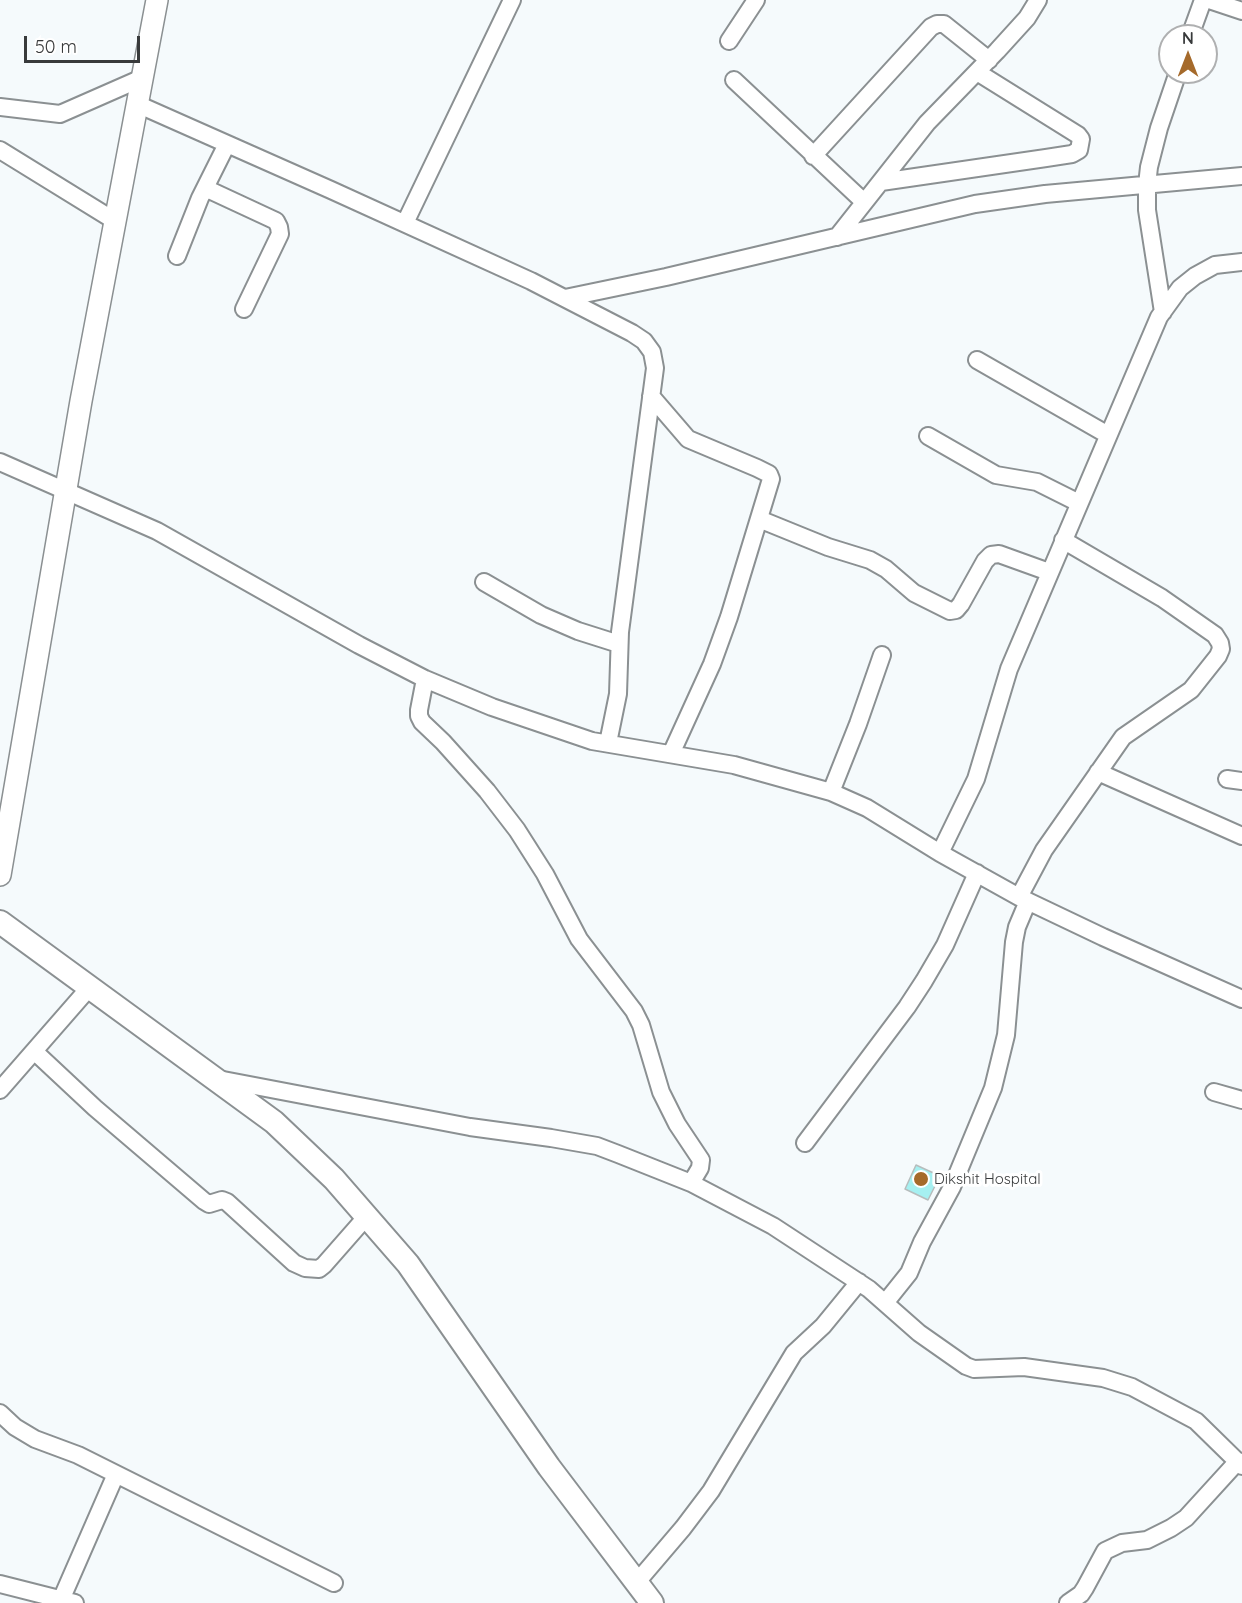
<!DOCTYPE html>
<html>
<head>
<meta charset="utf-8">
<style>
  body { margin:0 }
  #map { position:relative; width:1242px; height:1603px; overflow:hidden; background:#f5fafc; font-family:Quicksand,sans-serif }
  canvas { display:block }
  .north { position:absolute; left:1158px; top:24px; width:60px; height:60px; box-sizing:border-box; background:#fff; border:2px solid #afb0b1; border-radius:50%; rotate:0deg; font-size:16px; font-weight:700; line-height:24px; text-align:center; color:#383a3b }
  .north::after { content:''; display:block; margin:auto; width:21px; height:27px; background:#a56a2b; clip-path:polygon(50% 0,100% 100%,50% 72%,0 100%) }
  .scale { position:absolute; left:24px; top:36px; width:116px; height:27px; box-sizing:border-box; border:3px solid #383a3b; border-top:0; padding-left:8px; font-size:18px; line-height:21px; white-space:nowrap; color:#383a3b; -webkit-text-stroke:4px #fff; paint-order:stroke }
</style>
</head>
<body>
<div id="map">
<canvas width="1242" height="1603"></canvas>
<div class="north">N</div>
<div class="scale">50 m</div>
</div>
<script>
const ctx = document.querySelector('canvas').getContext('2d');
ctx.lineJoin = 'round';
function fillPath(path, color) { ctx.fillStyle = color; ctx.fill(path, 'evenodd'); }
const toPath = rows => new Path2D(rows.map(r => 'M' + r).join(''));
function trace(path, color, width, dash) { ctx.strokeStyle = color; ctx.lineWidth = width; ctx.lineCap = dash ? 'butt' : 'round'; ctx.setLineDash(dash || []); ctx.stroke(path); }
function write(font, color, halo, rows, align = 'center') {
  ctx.font = font + ' Quicksand,sans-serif'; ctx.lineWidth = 6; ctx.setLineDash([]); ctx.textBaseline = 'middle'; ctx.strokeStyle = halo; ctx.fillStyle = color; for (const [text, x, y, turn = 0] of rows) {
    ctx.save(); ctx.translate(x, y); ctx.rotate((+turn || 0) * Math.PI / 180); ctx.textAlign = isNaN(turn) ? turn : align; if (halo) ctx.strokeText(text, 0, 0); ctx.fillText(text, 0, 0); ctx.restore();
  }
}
const building = toPath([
  [916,1165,940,1176,928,1200,905,1189,916,1165]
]);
const minor = toPath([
  [1209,0,1242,11],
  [1190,36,1203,0],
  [729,41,756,0],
  [734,80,864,202],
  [137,104,331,190,531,281,632,333,644,341,652,352,655,368,620,632,618,694,608,743],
  [0,107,60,114,142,78],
  [0,150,115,221],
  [813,156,931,27,937,24,944,24,989,60],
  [881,182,1046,158,1072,154,1079,150,1081,139,1078,135,977,72],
  [205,188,276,221,279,227,280,234,244,309],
  [405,223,512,0],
  [837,237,927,123,997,51,1027,18,1038,0],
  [177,256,200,198,227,144],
  [565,298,666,277,975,204,1045,194,1242,176],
  [1163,312,1147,210,1147,185,1149,167,1159,128,1178,72],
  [977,360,1108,435],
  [651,396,688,439,757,468,769,474,771,479,729,617,712,664,671,754],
  [928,436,996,475,1037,482,1079,503],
  [0,462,157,531,359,645,425,679,492,707,592,741,734,765,831,792,867,808,940,853,1019,897,1103,937,1242,999],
  [759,519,828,547,870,560,886,569,914,593,950,611,956,610,961,604,985,561,991,555,999,554,1049,572],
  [484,582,541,615,578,631,619,644],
  [425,679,419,710,419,716,422,722,443,742,487,791,517,830,545,874,579,939,634,1011,641,1025,661,1092,677,1124,701,1160,700,1168,691,1183],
  [1098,772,1242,836],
  [1227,779,1242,781],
  [831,792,858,724,882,655],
  [940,853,976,779,1009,669,1159,317,1180,288,1195,276,1215,265,1242,262],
  [1019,897,1044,850,1123,737,1191,690,1218,656,1221,649,1220,643,1215,635,1162,598,1063,540],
  [34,1051,95,1108,204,1201,209,1204,222,1200,227,1202,294,1263,305,1268,319,1269,324,1265,367,1216],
  [218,1079,470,1127,551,1138,597,1146,618,1154,691,1183,773,1226,869,1289,919,1333,966,1366,974,1369,1024,1367,1103,1378,1132,1387,1196,1421,1242,1466],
  [0,1090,89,988],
  [1214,1092,1242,1100],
  [805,1143,907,1007,924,981,945,945,977,873],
  [885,1303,909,1273,922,1242,952,1187,993,1088,1006,1035,1014,942,1017,927,1028,901],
  [0,1413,15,1427,35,1439,78,1455,334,1583],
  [637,1582,683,1528,711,1491,794,1353,823,1326,859,1282],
  [0,1584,75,1603],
  [61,1600,116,1474],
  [1068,1603,1081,1594,1085,1588,1105,1551,1122,1543,1147,1540,1171,1528,1186,1518,1238,1461]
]);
const tertiary = toPath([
  [0,875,81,401,157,0]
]);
const secondary = toPath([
  [0,922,274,1122,334,1179,408,1264,549,1467,652,1603]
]);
const markers = [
  [921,1179,8,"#a56a2b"]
];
const poiNames = [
  ["Dikshit Hospital",934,1179]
];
fillPath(building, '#a6f0f1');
trace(building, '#b7bdbd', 1.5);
trace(minor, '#8b9092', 20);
trace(tertiary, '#8b9092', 24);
trace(secondary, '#8b9092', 26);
trace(minor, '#fff', 16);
trace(tertiary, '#fff', 21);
trace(secondary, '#fff', 22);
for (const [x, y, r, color] of markers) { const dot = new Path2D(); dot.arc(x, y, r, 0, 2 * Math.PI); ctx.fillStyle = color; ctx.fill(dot); trace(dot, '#fff', 2); }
write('15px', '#383a3b', '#fff', poiNames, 'left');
</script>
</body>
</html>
